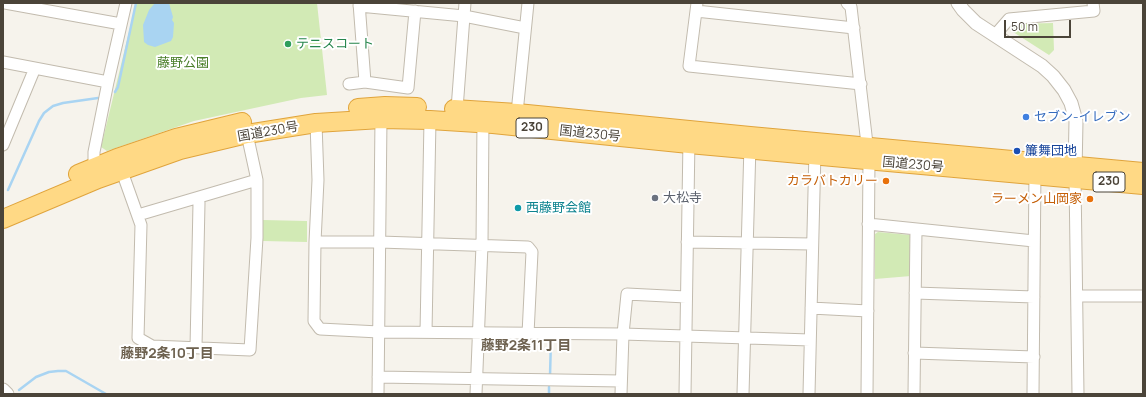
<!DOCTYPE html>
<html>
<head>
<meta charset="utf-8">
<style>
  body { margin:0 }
  #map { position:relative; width:1146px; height:397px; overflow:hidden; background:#f6f3ec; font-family:Manrope,sans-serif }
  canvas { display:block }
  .frame { position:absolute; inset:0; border:4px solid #4b4439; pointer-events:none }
  .scale { position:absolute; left:1004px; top:20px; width:67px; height:18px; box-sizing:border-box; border:2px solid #4b4439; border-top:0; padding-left:5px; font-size:12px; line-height:14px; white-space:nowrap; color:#4b4439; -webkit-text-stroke:3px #fff; paint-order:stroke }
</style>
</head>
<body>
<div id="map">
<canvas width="1146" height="397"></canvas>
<div class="frame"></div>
<div class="scale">50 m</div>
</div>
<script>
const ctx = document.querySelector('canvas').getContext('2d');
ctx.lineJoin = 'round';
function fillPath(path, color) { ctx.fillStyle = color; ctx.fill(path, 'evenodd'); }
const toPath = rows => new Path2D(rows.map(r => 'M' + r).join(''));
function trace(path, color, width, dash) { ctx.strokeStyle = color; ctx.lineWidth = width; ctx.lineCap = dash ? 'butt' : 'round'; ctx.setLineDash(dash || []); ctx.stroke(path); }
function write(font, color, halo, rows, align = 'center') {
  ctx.font = font + ' Manrope,"Noto Sans JP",sans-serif'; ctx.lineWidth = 4; ctx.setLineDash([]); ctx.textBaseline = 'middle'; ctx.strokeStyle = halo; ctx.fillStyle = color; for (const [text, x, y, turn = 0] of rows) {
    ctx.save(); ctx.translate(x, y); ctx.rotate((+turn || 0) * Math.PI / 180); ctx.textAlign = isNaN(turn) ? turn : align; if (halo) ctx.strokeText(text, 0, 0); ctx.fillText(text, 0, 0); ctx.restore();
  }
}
const green = toPath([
  [136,3,317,3,327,95,301,98,194,121,107,151,101,147],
  [1053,23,1054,50,1049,55,1010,30,1015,24],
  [263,220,307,221,307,242,263,241],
  [878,232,910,235,911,276,875,279,875,234]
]);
const water = toPath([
  [155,3,169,3,173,17,172,20,174,23,173,37,171,41,155,47,148,45,144,42,143,25,149,10]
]);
const stream = toPath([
  [115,92,118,87,136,3],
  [8,190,39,121,44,113,53,106,63,103,98,98],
  [550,376,551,339],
  [19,390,36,377,49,372,58,371,66,371,106,394],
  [549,394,549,387]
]);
const minor = toPath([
  [5,3,121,24],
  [359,3,365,82],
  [697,3,689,66,861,84],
  [847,3,851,7,869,161,867,394],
  [359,6,464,16,525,28],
  [696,11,854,28],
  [995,35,1009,19,1094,11,1093,3],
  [3,62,108,82],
  [349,84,365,82,408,88,415,11],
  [457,109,465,3],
  [517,113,528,3],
  [316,123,318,180,315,242,314,321,320,329,379,332,623,334,810,340],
  [3,145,35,68],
  [120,166,141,225,138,338,152,346,250,350,257,238,257,180,247,134],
  [95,171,94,168,94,152,108,82,126,3],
  [1075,179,1078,394],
  [138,215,257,180],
  [868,224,1034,241],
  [315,242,380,242,528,247,532,252,528,334],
  [687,242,812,244],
  [915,293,1034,297],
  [1077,296,1143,296],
  [811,308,868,311],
  [426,332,430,120],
  [196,347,199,203,197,198],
  [914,353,1034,357],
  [378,377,621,381],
  [378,394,381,119],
  [476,394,482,245,483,119],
  [621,394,623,334,627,294,686,297],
  [685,394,689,139],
  [743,394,750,145],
  [809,394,815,151],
  [914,394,916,229],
  [1033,394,1035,170]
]);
const tertiary = toPath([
  [958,3,963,10,976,23,1042,66,1053,76,1064,90,1071,103,1076,121,1075,173],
  [3,390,7,394]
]);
const trunk = toPath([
  [358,108,385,106,417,107],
  [454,109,517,113,750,136,1143,172],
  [78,174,117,158,176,138,242,122],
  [3,219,98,179,180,150,247,134,316,123,381,119,430,120,493,124,689,144,1143,185]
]);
const markers = [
  [288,44,4,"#2e9e5b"],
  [1026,117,4,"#3f7fe0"],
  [1017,151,4,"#1a4fb4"],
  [886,181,4,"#e8710a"],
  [655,198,4,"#6b7280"],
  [1090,199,4,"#e8710a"],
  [518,208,4,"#0f9aa8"]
];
const shields = [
  [532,128,32],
  [1109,182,32]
];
const shieldNames = [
  ["230",532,128],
  ["230",1109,182]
];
const leisureNames = [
  ["テニスコート",296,44]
];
const parkNames = [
  ["藤野公園",183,63]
];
const shopNames = [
  ["セブン-イレブン",1034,117]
];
const streetNames = [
  ["国道230号",268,132,-10],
  ["国道230号",590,134,6],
  ["国道230号",913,165,5]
];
const transitNames = [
  ["簾舞団地",1025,151]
];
const foodNames = [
  ["カラバトカリー",878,181],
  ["ラーメン山岡家",1082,199]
];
const worshipNames = [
  ["大松寺",663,198]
];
const cultureNames = [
  ["西藤野会館",526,208]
];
const neighbourhoodNames = [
  ["藤野2条11丁目",526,346],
  ["藤野2条10丁目",167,354]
];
fillPath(green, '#d2eab5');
fillPath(water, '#a9d4f2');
trace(stream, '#a9d4f2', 2.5);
trace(minor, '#c2bbae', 13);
trace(tertiary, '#c2bbae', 15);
trace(trunk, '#e0a43c', 20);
trace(minor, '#fff', 11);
trace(tertiary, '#fff', 13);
trace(trunk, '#ffd985', 18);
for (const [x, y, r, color] of markers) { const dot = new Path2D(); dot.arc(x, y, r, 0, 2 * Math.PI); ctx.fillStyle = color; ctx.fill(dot); trace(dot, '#fff', 1.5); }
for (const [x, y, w] of shields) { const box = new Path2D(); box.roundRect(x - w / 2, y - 10, w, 20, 3); ctx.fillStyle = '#fff'; ctx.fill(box); trace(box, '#4b4439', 1); }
write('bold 12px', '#4b4439', null, shieldNames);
write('13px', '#27864d', '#fff', leisureNames, 'left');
write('13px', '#4a7f2a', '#fff', parkNames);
write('13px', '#366cbe', '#fff', shopNames, 'left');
write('13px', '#4b4439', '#fff', streetNames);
write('13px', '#164399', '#fff', transitNames, 'left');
write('13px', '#c56008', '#fff', foodNames, 'right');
write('13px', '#5b616d', '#fff', worshipNames, 'left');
write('13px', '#0d838f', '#fff', cultureNames, 'left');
write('bold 14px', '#6e6250', '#fff', neighbourhoodNames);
</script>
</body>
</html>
